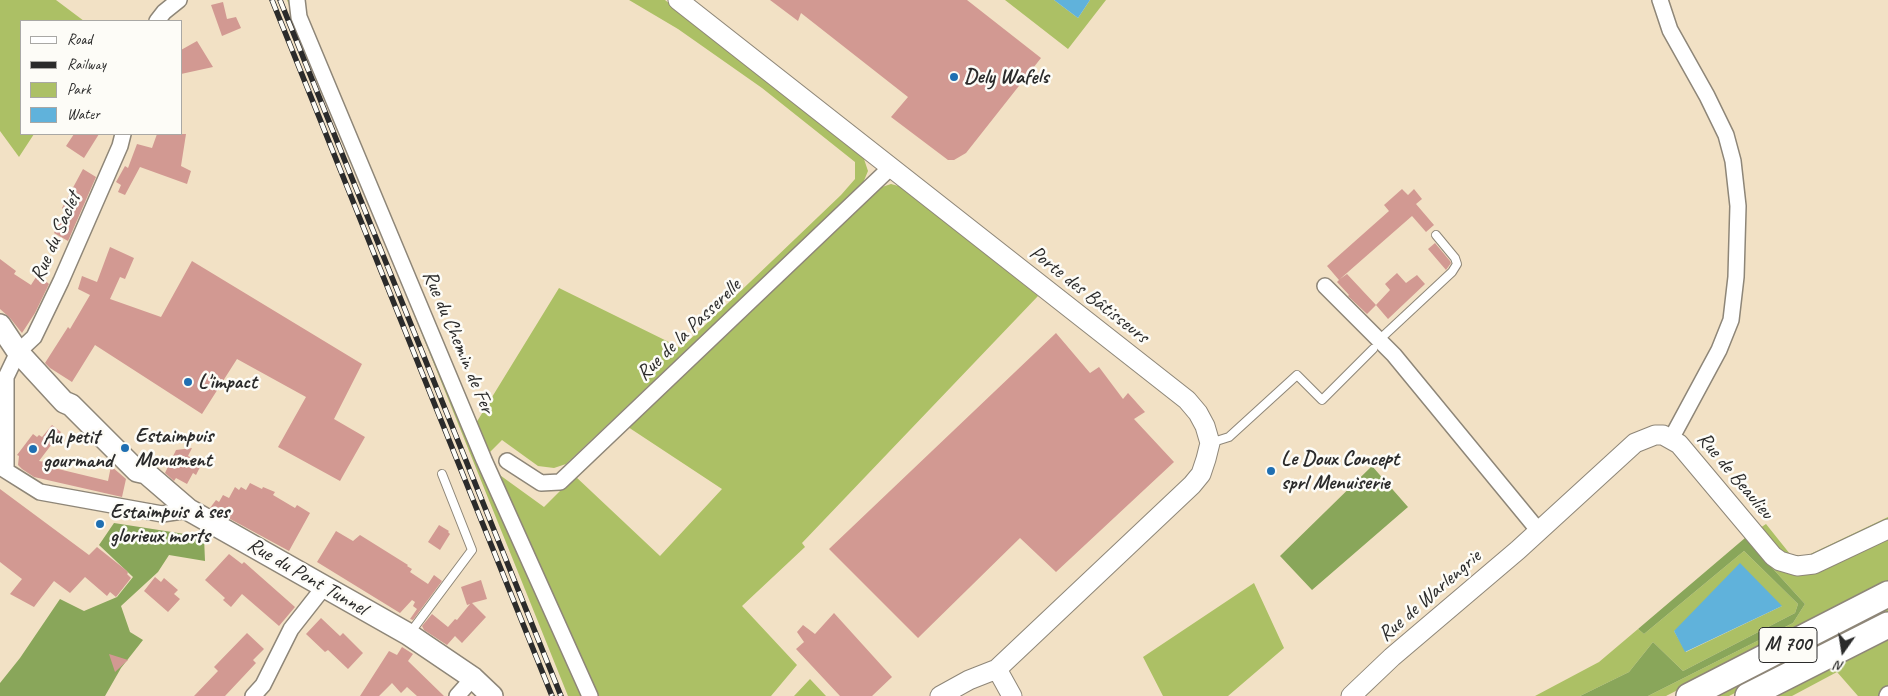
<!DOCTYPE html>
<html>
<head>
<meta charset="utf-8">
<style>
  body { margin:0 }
  #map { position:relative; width:1888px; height:696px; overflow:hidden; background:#f2e1c5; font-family:Caveat,sans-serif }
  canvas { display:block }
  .legend { position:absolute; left:20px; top:20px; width:162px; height:115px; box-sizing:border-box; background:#fdfcf7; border:1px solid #a9a8a5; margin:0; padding:6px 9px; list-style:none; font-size:15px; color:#2b2b2b }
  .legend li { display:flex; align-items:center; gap:10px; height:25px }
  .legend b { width:25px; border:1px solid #a9a8a5 }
  .north { position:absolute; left:1818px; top:626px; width:50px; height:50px; -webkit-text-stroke:4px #fdfcf7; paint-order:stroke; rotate:193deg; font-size:14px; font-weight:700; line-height:20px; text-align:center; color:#2b2b2b }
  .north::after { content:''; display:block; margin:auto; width:18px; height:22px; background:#2b2b2b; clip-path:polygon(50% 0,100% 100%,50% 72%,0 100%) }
</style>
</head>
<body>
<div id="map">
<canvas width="1888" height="696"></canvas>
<ul class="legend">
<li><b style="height:6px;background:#fff"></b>Road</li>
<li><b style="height:6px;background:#2b2b2b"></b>Railway</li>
<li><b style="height:14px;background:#acc065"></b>Park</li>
<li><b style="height:14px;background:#60b2db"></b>Water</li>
</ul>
<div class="north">N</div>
</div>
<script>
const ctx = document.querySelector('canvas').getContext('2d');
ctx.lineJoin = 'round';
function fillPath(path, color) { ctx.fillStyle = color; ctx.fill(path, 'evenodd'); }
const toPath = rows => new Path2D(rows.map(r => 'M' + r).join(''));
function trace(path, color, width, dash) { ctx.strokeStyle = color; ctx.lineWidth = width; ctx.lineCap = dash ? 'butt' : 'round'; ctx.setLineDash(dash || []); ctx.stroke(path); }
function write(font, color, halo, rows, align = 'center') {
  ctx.font = font + ' Caveat,sans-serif'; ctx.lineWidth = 5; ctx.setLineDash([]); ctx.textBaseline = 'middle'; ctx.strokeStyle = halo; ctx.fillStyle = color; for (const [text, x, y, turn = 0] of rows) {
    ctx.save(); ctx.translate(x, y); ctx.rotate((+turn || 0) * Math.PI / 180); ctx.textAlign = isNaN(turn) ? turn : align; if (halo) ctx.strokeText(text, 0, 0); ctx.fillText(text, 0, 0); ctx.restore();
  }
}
const green = toPath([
  [0,0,56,0,84,21,21,21,21,134,34,134,19,157,0,131],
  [287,0,291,0,585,696,568,696],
  [629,0,665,0,853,147,864,159,868,171,863,183,566,464,554,468,538,466,502,440,488,454,497,473,544,507,575,476,660,556,722,489,628,427,882,187,891,184,902,187,1038,296,802,543,805,547,742,606,797,665,771,696,593,696,473,428,559,288,681,348,841,195,855,179,855,162,762,88,678,29],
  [1005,0,1054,0,1078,18,1090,0,1106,0,1068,49],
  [1888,517,1888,583,1666,696,1648,696,1793,623,1805,604,1745,538,1766,524,1790,554,1804,557],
  [1744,551,1798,604,1795,613,1683,671,1653,642,1629,672,1580,696,1535,696,1599,662,1638,629,1644,634],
  [1782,606,1686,652,1674,631],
  [1254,583,1284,648,1228,696,1163,696,1143,657],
  [1888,604,1888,615,1729,696,1709,696],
  [1888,634,1888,696,1858,696,1837,672,1792,696,1766,696],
  [810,679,826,696,794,696]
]);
const forest = toPath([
  [1372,466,1408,507,1312,590,1280,556],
  [114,523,204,537,205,561,169,555,158,572,121,606,130,632,143,640,121,668,105,696,0,696,0,683,20,658,60,599,84,611,117,597,133,577,99,545],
  [1745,538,1805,604,1793,623,1648,696,1580,696,1629,672,1653,642,1683,671,1795,613,1798,604,1744,551,1644,634,1638,629]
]);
const water = toPath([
  [1054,0,1090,0,1078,18],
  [1740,563,1782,606,1685,652,1674,631]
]);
const building = toPath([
  [770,0,967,0,1041,58,966,153,954,160,948,160,891,117,908,97,801,13,798,21],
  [223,2,227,19,236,17,241,28,222,36,211,5],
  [197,41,213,67,181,74,181,50],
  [74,134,99,134,84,158,66,146],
  [157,134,186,134,181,166,191,171,187,184,140,167,125,195,118,192,121,185,116,182,125,166,128,168,137,144,152,148],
  [83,169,96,177,68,241,54,233,65,211,62,208],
  [1402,189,1408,195,1414,189,1422,199,1416,204,1434,225,1426,232,1412,216,1340,279,1347,274,1376,305,1367,314,1348,296,1349,295,1337,282,1339,280,1327,266,1389,211,1384,205],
  [1435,243,1450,261,1451,263,1446,270,1428,249],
  [110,247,134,258,125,279,120,277,110,299,161,317,192,261,362,364,334,419,365,437,340,481,278,447,306,397,237,359,202,414,95,345,72,382,50,368,45,363,68,327,70,329,90,295,78,289,82,276,97,282],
  [0,259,16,271,14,274,31,285,38,274,49,284,35,313,22,333,10,318,0,309],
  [1397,273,1406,283,1417,275,1425,284,1388,319,1376,305,1390,290,1385,284],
  [1056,333,1090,373,1099,367,1123,399,1128,393,1145,412,1134,419,1174,462,1056,572,1020,538,918,638,829,549],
  [52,425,61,432,39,461,51,463,50,467,108,481,111,466,126,479,122,497,34,477,22,469,18,465,19,456,17,455,33,434,37,437,39,435,42,437],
  [192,448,188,456,202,463,196,475,193,473,187,484,176,478,174,481,165,473,176,450],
  [250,483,262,489,263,487,275,492,273,495,295,508,297,505,310,513,289,551,210,508,216,500,219,502,223,495,229,498,235,487,239,490,241,487,246,490],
  [0,489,89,555,97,547,127,571,128,573,127,574,131,578,116,597,110,592,107,596,85,577,70,593,54,581,34,607,10,594,22,579,0,562],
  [439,525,449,531,448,532,450,534,440,550,428,542],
  [336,531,353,541,360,535,408,565,407,566,412,569,410,572,428,584,434,575,442,581,413,620,410,619,417,609,413,606,415,602,412,600,400,613,317,562],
  [229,554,242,564,244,562,295,607,279,626,242,594,231,607,223,600,225,598,205,580],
  [155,577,161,582,164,578,178,590,174,594,180,599,168,612,144,591],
  [481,580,487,599,472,603,486,617,462,643,455,636,447,645,424,630,422,626,432,614,448,627,455,619,457,620,470,604,467,605,461,587],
  [834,613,892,677,872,696,840,696,796,649,804,642,797,632,803,625,815,634],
  [321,618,340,636,343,633,363,653,348,669,328,650,325,652,306,634],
  [247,633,264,649,253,660,256,663,225,696,194,696,218,671,214,667],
  [402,647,413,654,408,661,444,696,417,696,407,687,401,693,392,683,379,696,360,696,389,651,397,655],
  [109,654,128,660,115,672]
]);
const service = toPath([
  [1379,340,1452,272,1457,264,1455,258,1436,235],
  [1210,443,1229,437,1297,375,1322,400,1373,349],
  [410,633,472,550,442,474]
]);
const minor = toPath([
  [297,0,299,17,484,460,590,696],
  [1660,0,1670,30,1707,96,1726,135,1733,161,1738,206,1736,277,1731,320,1719,350,1671,439],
  [157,21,164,12,179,0],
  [1325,286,1394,355,1538,530],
  [507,461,541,483,560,482,890,168],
  [0,467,40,492,162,514,189,510],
  [6,470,6,377,18,352,34,337,61,281,120,146,123,134],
  [253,696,263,685,291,629,324,587],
  [457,696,473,678],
  [1887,696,1888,694]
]);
const tertiary = toPath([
  [678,0,1187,400,1198,413,1205,426,1210,443,1206,459,1201,474,1192,485,997,669,969,680,940,696],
  [997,669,1012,696],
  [1351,696,1392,657,1518,550,1635,443,1655,435,1663,435,1679,444,1773,556,1780,561,1797,566,1814,564,1888,529]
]);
const secondary = toPath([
  [0,325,18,352,64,402,71,405,137,471,146,473,189,510,408,634,473,678,492,696]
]);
const trunk = toPath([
  [1689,696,1888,594],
  [1748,696,1888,625]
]);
const rail = toPath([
  [272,0,552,696],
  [280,0,561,696]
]);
const markers = [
  [954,77,5,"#1f6fb2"],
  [188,382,5,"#1f6fb2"],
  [125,448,5,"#1f6fb2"],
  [33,449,5,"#1f6fb2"],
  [1271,471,5,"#1f6fb2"],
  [100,524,5,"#1f6fb2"]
];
const shields = [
  [1788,645,58]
];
const shieldNames = [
  ["M 700",1788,645]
];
const poiNames = [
  ["Dely Wafels",964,77],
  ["L'impact",198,382],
  ["Estaimpuis",135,436],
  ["Monument",135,460],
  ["Au petit",43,437],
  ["gourmand",43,461],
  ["Le Doux Concept",1281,459],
  ["sprl Menuiserie",1281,483],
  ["Estaimpuis à ses",110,512],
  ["glorieux morts",110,536]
];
const streetNames = [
  ["Rue du Saclet",56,237,-66],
  ["Porte des Bâtisseurs",1089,295,38],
  ["Rue de la Passerelle",689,330,-44],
  ["Rue du Chemin de Fer",458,342,67],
  ["Rue de Beaulieu",1735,476,50],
  ["Rue du Pont Tunnel",307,577,30],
  ["Rue de Warlengrie",1430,596,-41]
];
fillPath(green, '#acc065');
fillPath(forest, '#89a65a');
fillPath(water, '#60b2db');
fillPath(building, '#d29992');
trace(service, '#8e8678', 10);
trace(minor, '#8e8678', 18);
trace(tertiary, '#8e8678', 21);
trace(secondary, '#8e8678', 24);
trace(trunk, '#8e8678', 28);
trace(service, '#fff', 8);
trace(minor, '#fff', 15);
trace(tertiary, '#fff', 19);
trace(secondary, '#fff', 21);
trace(trunk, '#fff', 25);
trace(rail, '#2b2b2b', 5.5);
trace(rail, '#fdfcf7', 4, [11]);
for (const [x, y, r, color] of markers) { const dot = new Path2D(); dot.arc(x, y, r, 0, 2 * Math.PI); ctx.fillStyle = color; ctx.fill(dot); trace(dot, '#fdfcf7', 2); }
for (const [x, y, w] of shields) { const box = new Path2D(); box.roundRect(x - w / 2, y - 17.5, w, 35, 4); ctx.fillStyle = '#fdfcf7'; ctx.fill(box); trace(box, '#2b2b2b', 1); }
write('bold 20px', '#2b2b2b', null, shieldNames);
write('bold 21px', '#2b2b2b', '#fdfcf7', poiNames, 'left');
write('21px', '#2b2b2b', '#fdfcf7', streetNames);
</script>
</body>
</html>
